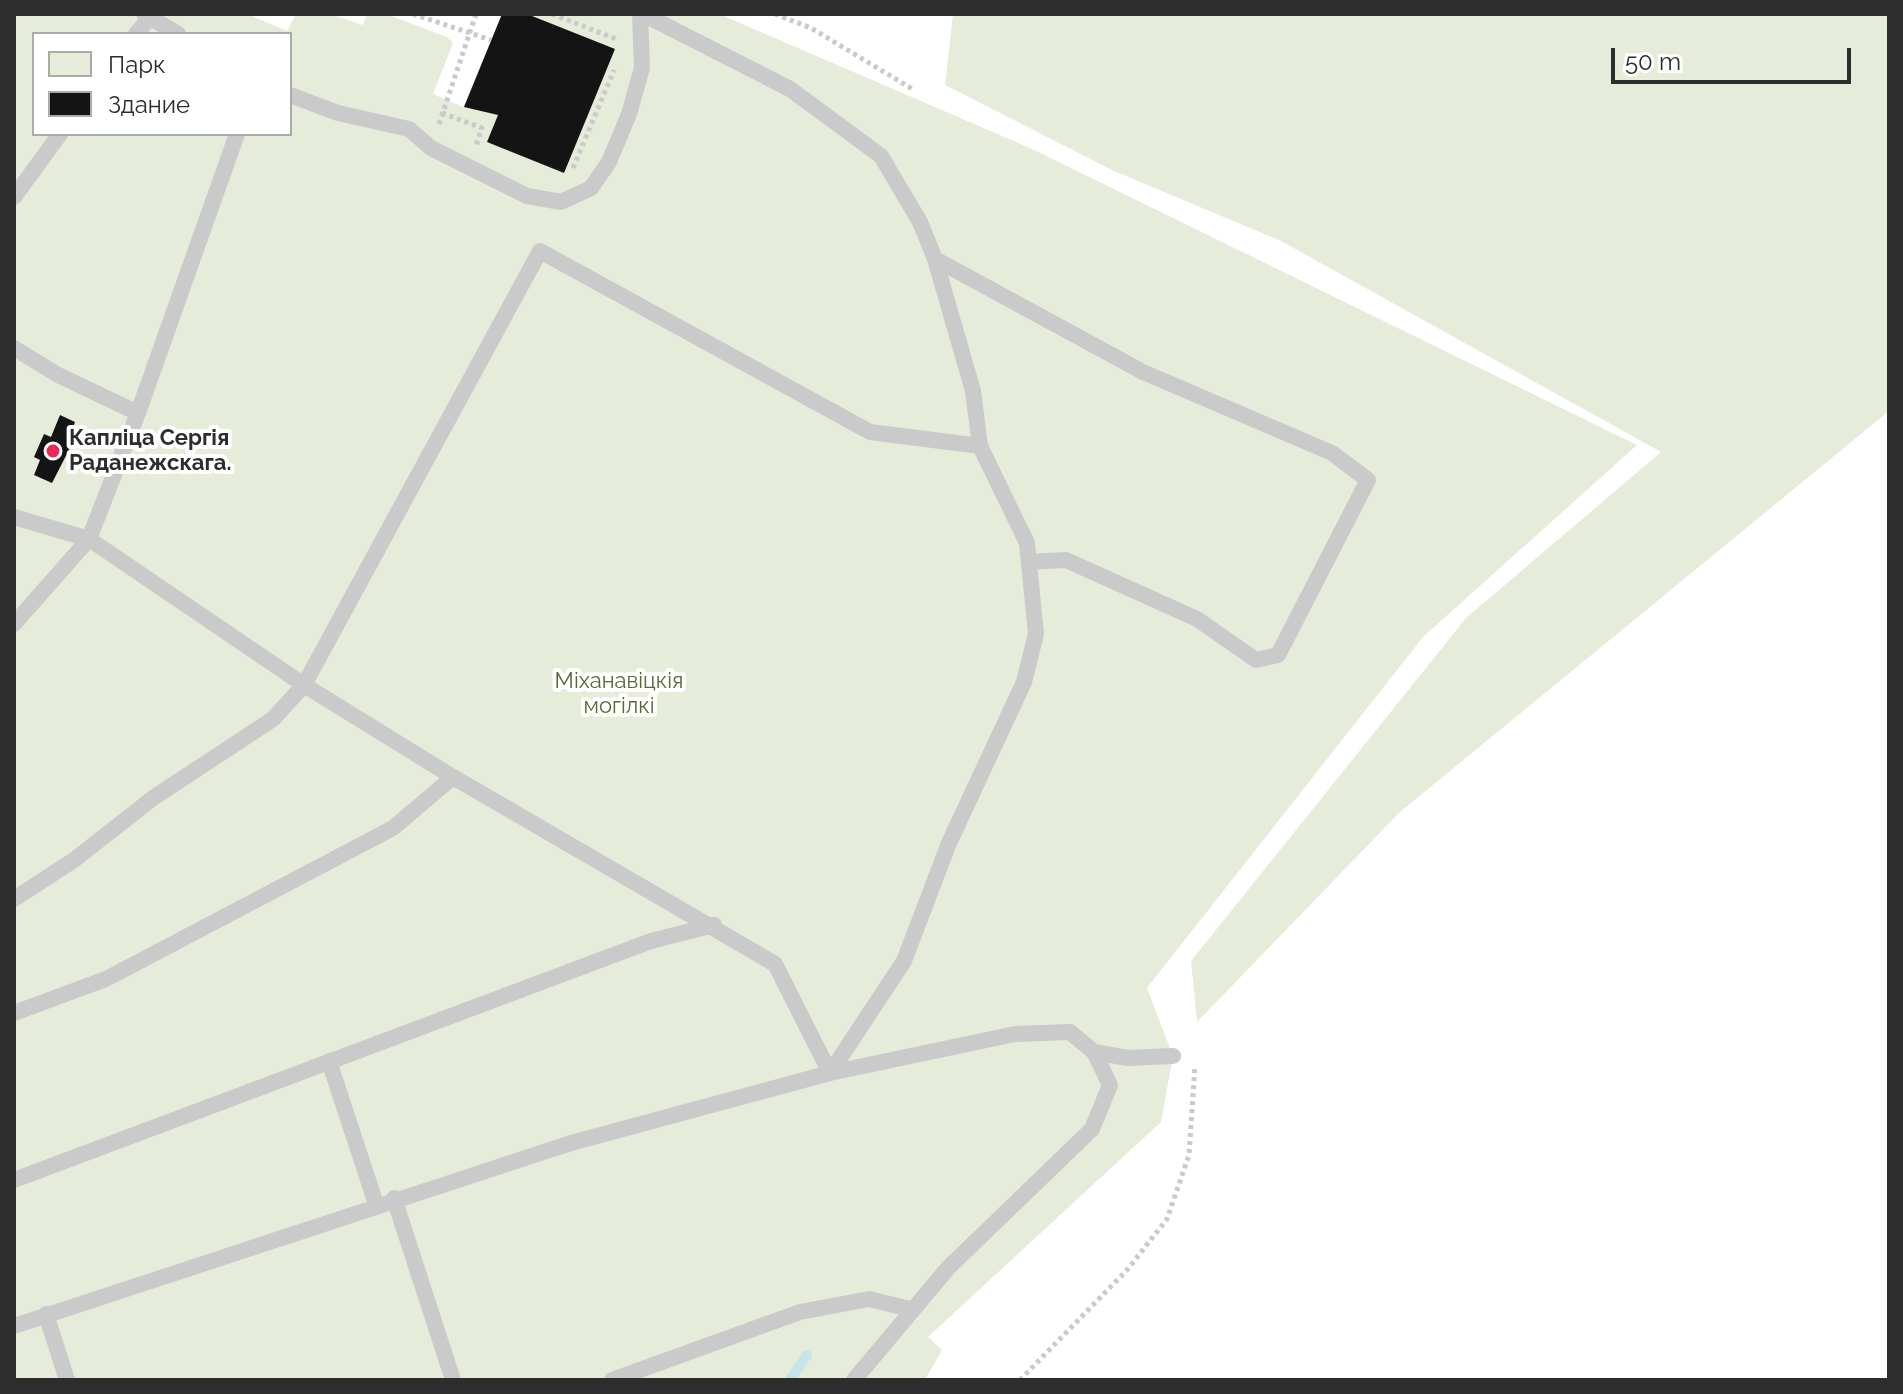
<!DOCTYPE html>
<html>
<head>
<meta charset="utf-8">
<style>
  body { margin:0 }
  #map { position:relative; width:1903px; height:1394px; overflow:hidden; background:#fff; font-family:Raleway,sans-serif }
  canvas { display:block }
  .frame { position:absolute; inset:0; border:16px solid #2d2d2d; pointer-events:none }
  .legend { position:absolute; left:32px; top:32px; width:260px; height:104px; box-sizing:border-box; background:#fff; border:2px solid #ababab; margin:0; padding:10px 14px; list-style:none; font-size:24px; color:#2d2d2d }
  .legend li { display:flex; align-items:center; gap:16px; height:40px }
  .legend b { width:40px; border:2px solid #ababab }
  .scale { position:absolute; left:1611px; top:48px; width:240px; height:36px; box-sizing:border-box; border:4px solid #2d2d2d; border-top:0; padding-left:10px; font-size:24px; line-height:28px; white-space:nowrap; color:#2d2d2d; -webkit-text-stroke:6px #fff; paint-order:stroke }
</style>
</head>
<body>
<div id="map">
<canvas width="1903" height="1394"></canvas>
<div class="frame"></div>
<ul class="legend">
<li><b style="height:22px;background:#e6ecda"></b>Парк</li>
<li><b style="height:22px;background:#141414"></b>Здание</li>
</ul>
<div class="scale">50 m</div>
</div>
<script>
const ctx = document.querySelector('canvas').getContext('2d');
ctx.lineJoin = 'round';
function fillPath(path, color) { ctx.fillStyle = color; ctx.fill(path, 'evenodd'); }
const toPath = rows => new Path2D(rows.map(r => 'M' + r).join(''));
function trace(path, color, width, dash) { ctx.strokeStyle = color; ctx.lineWidth = width; ctx.lineCap = dash ? 'butt' : 'round'; ctx.setLineDash(dash || []); ctx.stroke(path); }
function write(font, color, halo, rows, align = 'center') {
  ctx.font = font + ' Raleway,sans-serif'; ctx.lineWidth = 8; ctx.setLineDash([]); ctx.textBaseline = 'middle'; ctx.strokeStyle = halo; ctx.fillStyle = color; for (const [text, x, y, turn = 0] of rows) {
    ctx.save(); ctx.translate(x, y); ctx.rotate((+turn || 0) * Math.PI / 180); ctx.textAlign = isNaN(turn) ? turn : align; if (halo) ctx.strokeText(text, 0, 0); ctx.fillText(text, 0, 0); ctx.restore();
  }
}
const green = toPath([
  [14,14,247,14,287,31,296,14,330,14,363,25,367,14,386,14,447,37,453,43,433,94,463,107,502,14,719,14,1030,148,1637,445,1423,637,1147,988,1173,1056,1161,1122,928,1337,942,1350,925,1380,14,1380],
  [34,34,290,34,290,134,34,134],
  [953,14,1889,14,1889,411,1400,812,1197,1022,1191,961,1466,618,1661,452,1281,241,1114,171,945,85]
]);
const stream = toPath([
  [790,1380,807,1355]
]);
const building = toPath([
  [502,14,527,14,615,49,564,173,487,142,498,115,464,107],
  [60,415,75,422,67,442,72,444,52,483,34,475,40,460,34,457,44,434,51,437]
]);
const path = toPath([
  [413,14,491,40],
  [552,14,619,40],
  [775,14,811,28,914,90],
  [442,113,482,128,476,146],
  [439,124,476,14],
  [573,168,614,70],
  [1020,1380,1127,1270,1167,1219,1189,1155,1195,1065]
]);
const service = toPath([
  [144,14,178,34],
  [643,14,790,89,881,156,920,222,935,259,973,391,980,446,1027,543,1036,634,1024,682,949,843,904,961,830,1073],
  [136,34,153,14],
  [290,95,338,113,409,129,431,148,527,196,561,202,591,188,609,162,629,114,642,68,640,14],
  [14,197,60,134],
  [935,259,1143,372,1332,453,1368,480,1278,655,1256,660,1197,619,1066,560,1029,562],
  [14,348,58,375,138,413],
  [14,517,89,539,304,685,453,777,775,964,830,1073],
  [14,624,89,539,138,413,237,134],
  [14,899,74,860,153,798,273,719,304,685,540,251,870,432,980,446],
  [14,1013,106,979,393,828,453,777],
  [1094,1052,1128,1058,1173,1056],
  [329,1061,376,1204],
  [14,1180,651,941,714,925],
  [394,1198,453,1380],
  [46,1314,67,1380],
  [14,1326,571,1143,830,1073,1015,1034,1070,1032,1094,1052,1110,1085,1092,1129,948,1268,854,1380],
  [612,1380,800,1312,869,1299,910,1309]
]);
const markers = [
  [53,451,8,"#eb2958"]
];
const poiNames = [
  ["Капліца Сергія",69,438],
  ["Раданежскага.",69,463]
];
const parkNames = [
  ["Міханавіцкія",619,681],
  ["могілкі",619,706]
];
fillPath(green, '#e6ecda');
trace(stream, '#c5e4ec', 10);
fillPath(building, '#141414');
trace(path, '#cacaca', 5, [4, 4]);
trace(service, '#cacaca', 16);
for (const [x, y, r, color] of markers) { const dot = new Path2D(); dot.arc(x, y, r, 0, 2 * Math.PI); ctx.fillStyle = color; ctx.fill(dot); trace(dot, '#fff', 3); }
write('bold 22px', '#2d2d2d', '#fff', poiNames, 'left');
write('22px', '#586a39', '#fff', parkNames);
</script>
</body>
</html>
